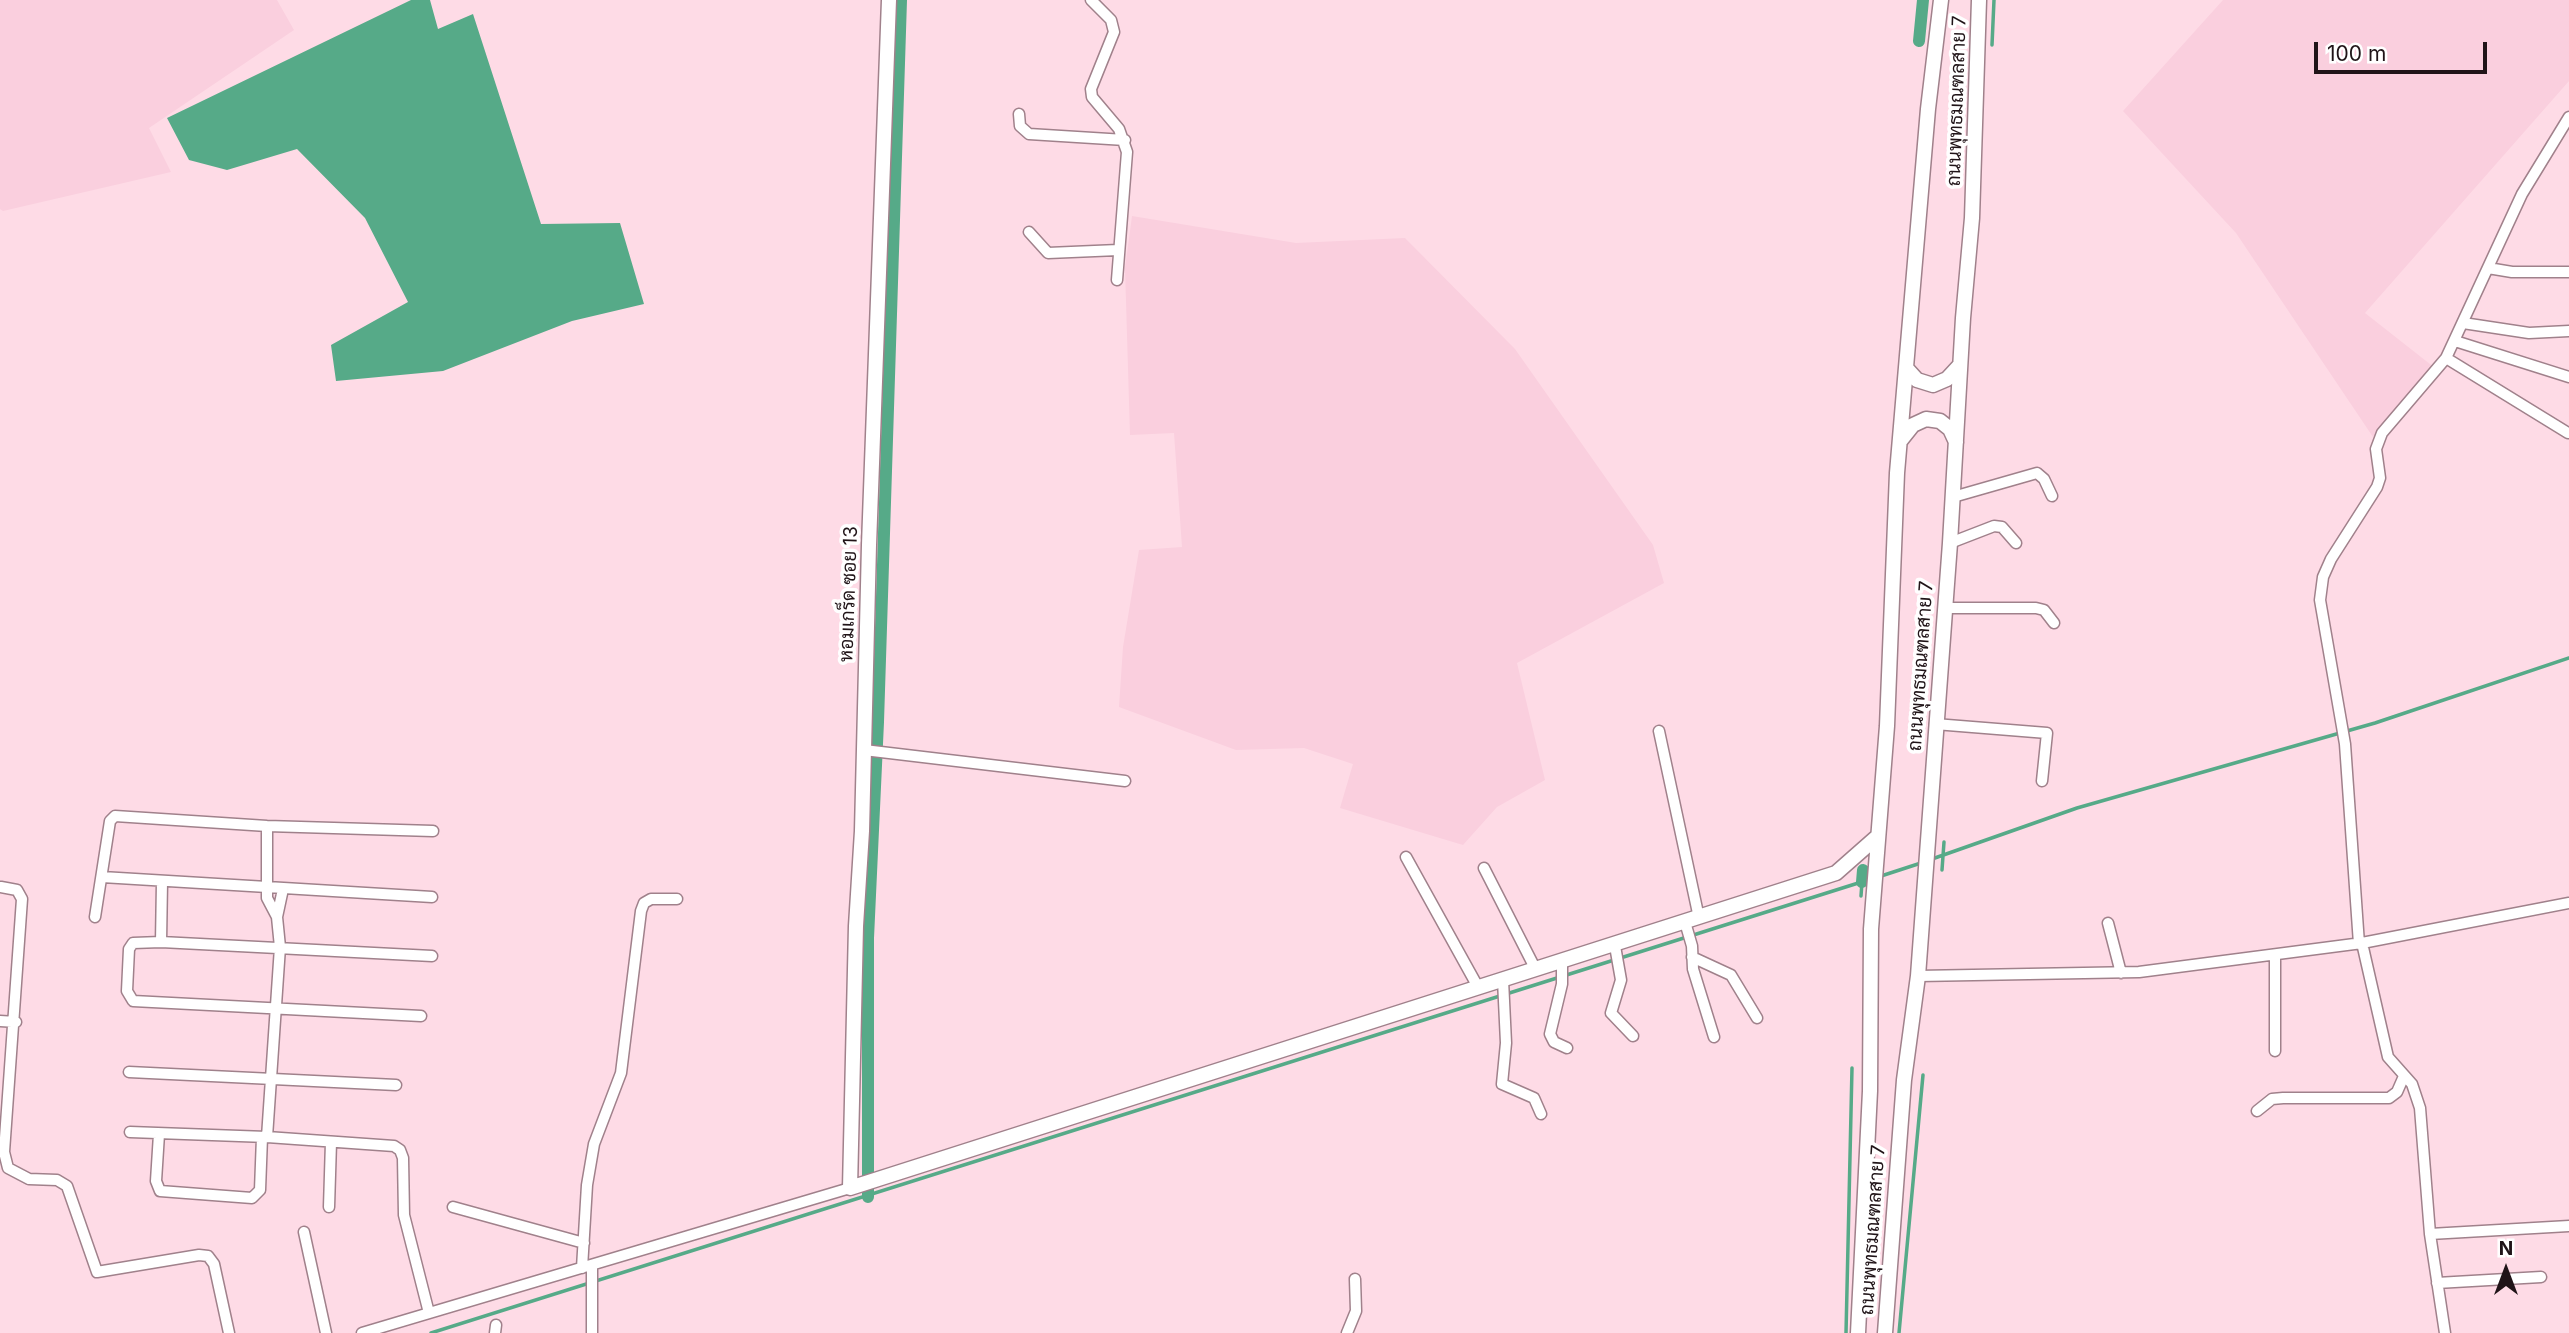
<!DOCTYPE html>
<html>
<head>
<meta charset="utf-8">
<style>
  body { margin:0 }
  #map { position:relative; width:2569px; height:1333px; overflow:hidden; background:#fedbe6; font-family:Inter,sans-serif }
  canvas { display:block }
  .north { position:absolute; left:2471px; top:1235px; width:70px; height:70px; -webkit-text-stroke:5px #fff; paint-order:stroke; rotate:0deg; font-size:19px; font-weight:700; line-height:28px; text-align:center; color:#201418 }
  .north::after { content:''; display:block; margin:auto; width:24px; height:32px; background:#201418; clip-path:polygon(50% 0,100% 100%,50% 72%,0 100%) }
  .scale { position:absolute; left:2314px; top:42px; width:173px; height:32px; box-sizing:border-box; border:4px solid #201418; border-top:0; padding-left:9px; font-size:21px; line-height:24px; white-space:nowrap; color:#201418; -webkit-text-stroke:5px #fff; paint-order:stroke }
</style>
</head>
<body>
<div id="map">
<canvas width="2569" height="1333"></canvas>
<div class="north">N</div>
<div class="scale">100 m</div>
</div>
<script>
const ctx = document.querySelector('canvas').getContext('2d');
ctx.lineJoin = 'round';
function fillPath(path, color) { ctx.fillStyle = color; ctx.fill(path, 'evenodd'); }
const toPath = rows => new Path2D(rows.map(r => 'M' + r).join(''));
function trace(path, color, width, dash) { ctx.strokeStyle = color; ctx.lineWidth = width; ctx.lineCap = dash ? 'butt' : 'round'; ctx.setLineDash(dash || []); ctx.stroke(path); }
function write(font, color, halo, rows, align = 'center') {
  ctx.font = font + ' Inter,Sarabun,sans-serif'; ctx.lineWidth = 7; ctx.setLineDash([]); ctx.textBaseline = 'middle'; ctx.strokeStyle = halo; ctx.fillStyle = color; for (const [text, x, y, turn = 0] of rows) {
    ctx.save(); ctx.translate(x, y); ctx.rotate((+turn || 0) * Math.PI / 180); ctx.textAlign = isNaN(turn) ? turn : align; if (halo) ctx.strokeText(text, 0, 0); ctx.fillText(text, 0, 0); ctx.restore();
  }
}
const built = toPath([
  [0,0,277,0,294,30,149,128,171,172,3,211,0,209],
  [2223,0,2569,0,2569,81,2365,313,2435,368,2373,437,2236,233,2123,111],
  [1132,216,1296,243,1405,238,1515,349,1653,545,1664,583,1517,663,1545,780,1497,807,1463,845,1340,808,1353,764,1304,748,1236,750,1119,707,1123,647,1139,550,1182,547,1174,433,1130,435,1125,268]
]);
const water = toPath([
  [411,0,430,0,438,29,473,14,541,224,620,223,644,304,572,321,443,371,336,381,331,345,408,302,365,218,297,149,227,170,189,160,167,118]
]);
const stream = toPath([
  [1992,45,1994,0],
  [1932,859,2077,808,2375,723,2569,658],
  [1942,870,1944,842],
  [1878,877,1921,863],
  [1861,896,1862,882],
  [431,1333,1871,879],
  [1846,1333,1852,1068],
  [1899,1333,1923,1075]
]);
const canal = toPath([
  [1919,41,1923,0],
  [1862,882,1863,870],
  [868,1197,868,938,878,722,901,0]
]);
const street = toPath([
  [1091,0,1111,20,1114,32,1091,89,1092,97,1119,129,1127,152,1117,280],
  [1019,114,1020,126,1029,134,1125,140],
  [1029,232,1048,253,1118,250],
  [2488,268,2512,272,2569,272],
  [2463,323,2529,333,2569,331],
  [2455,341,2569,377],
  [2446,358,2568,433],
  [1953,497,2037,473,2044,479,2052,496],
  [1950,543,1994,526,2002,527,2016,543],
  [1944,608,2036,608,2044,610,2054,623],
  [1935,724,2047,733,2042,781],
  [1659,731,1699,918],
  [864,750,1125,781],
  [267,826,267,898,277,917],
  [1406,857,1478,987],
  [1484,868,1536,970],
  [102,877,432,897],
  [162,882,161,942,133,943,129,949,127,991,133,1001,421,1016],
  [1,887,17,890,22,899,4,1152,8,1168,29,1179,57,1180,67,1186,97,1272,199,1255,208,1256,214,1264,229,1333],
  [283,889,277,917,280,947,267,1137,394,1146,400,1150,403,1158,404,1215,429,1313],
  [95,917,110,821,115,816,267,826,433,831],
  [1685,922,1692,946,1693,969,1714,1037],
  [2108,923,2121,973],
  [161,942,432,956],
  [2362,943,2388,1057,2412,1084,2420,1108,2430,1234,2445,1333],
  [2359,944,2345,744,2320,600,2323,577,2331,559,2377,487,2380,478,2376,449,2382,433,2446,358,2522,194,2569,117],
  [1615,946,1621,980,1611,1013,1633,1036],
  [2275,956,2275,1051],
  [1692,957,1731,975,1757,1018],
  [1562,963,1562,984,1550,1034,1554,1042,1567,1048],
  [1918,976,2139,972,2362,943,2569,903],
  [1503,980,1506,1043,1502,1084,1534,1098,1541,1114],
  [0,1021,16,1022],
  [129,1072,396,1085],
  [2257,1111,2272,1099,2283,1098,2389,1098,2397,1092,2404,1076],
  [130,1132,267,1137],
  [159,1134,156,1181,160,1191,252,1198,260,1190,262,1137],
  [329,1207,331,1142],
  [453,1207,584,1243],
  [304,1232,326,1333],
  [2430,1234,2569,1226],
  [582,1268,587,1185,594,1144,621,1073,641,911,644,903,651,899,677,899],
  [2437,1283,2541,1277],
  [362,1333,850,1188],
  [495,1333,496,1325],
  [592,1333,592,1265],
  [1347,1333,1356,1311,1355,1279]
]);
const secondary = toPath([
  [889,0,869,545,862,831,856,926,850,1188,1836,873,1878,836],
  [1907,369,1917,380,1933,385,1947,379,1960,365],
  [1901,440,1913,425,1926,419,1940,421,1950,429,1956,442],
  [1858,1333,1870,1091,1871,929,1887,726,1897,473,1928,109,1941,0],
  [1885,1333,1904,1080,1918,976,1950,543,1963,318,1972,218,1979,0]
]);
const streetNames = [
  ["ถนนพุทธมณฑลสาย 7",1957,101,-88],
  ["หอมเกร็ด ซอย 13",849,594,-88],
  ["ถนนพุทธมณฑลสาย 7",1921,666,-86],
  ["ถนนพุทธมณฑลสาย 7",1873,1230,-86]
];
fillPath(built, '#facfde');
fillPath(water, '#56aa88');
trace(stream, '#56aa88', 3.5);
trace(canal, '#56aa88', 12);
trace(street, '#a0818b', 13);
trace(secondary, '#a0818b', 17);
trace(street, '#fff', 10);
trace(secondary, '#fff', 14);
write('19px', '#201418', '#fff', streetNames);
</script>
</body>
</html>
